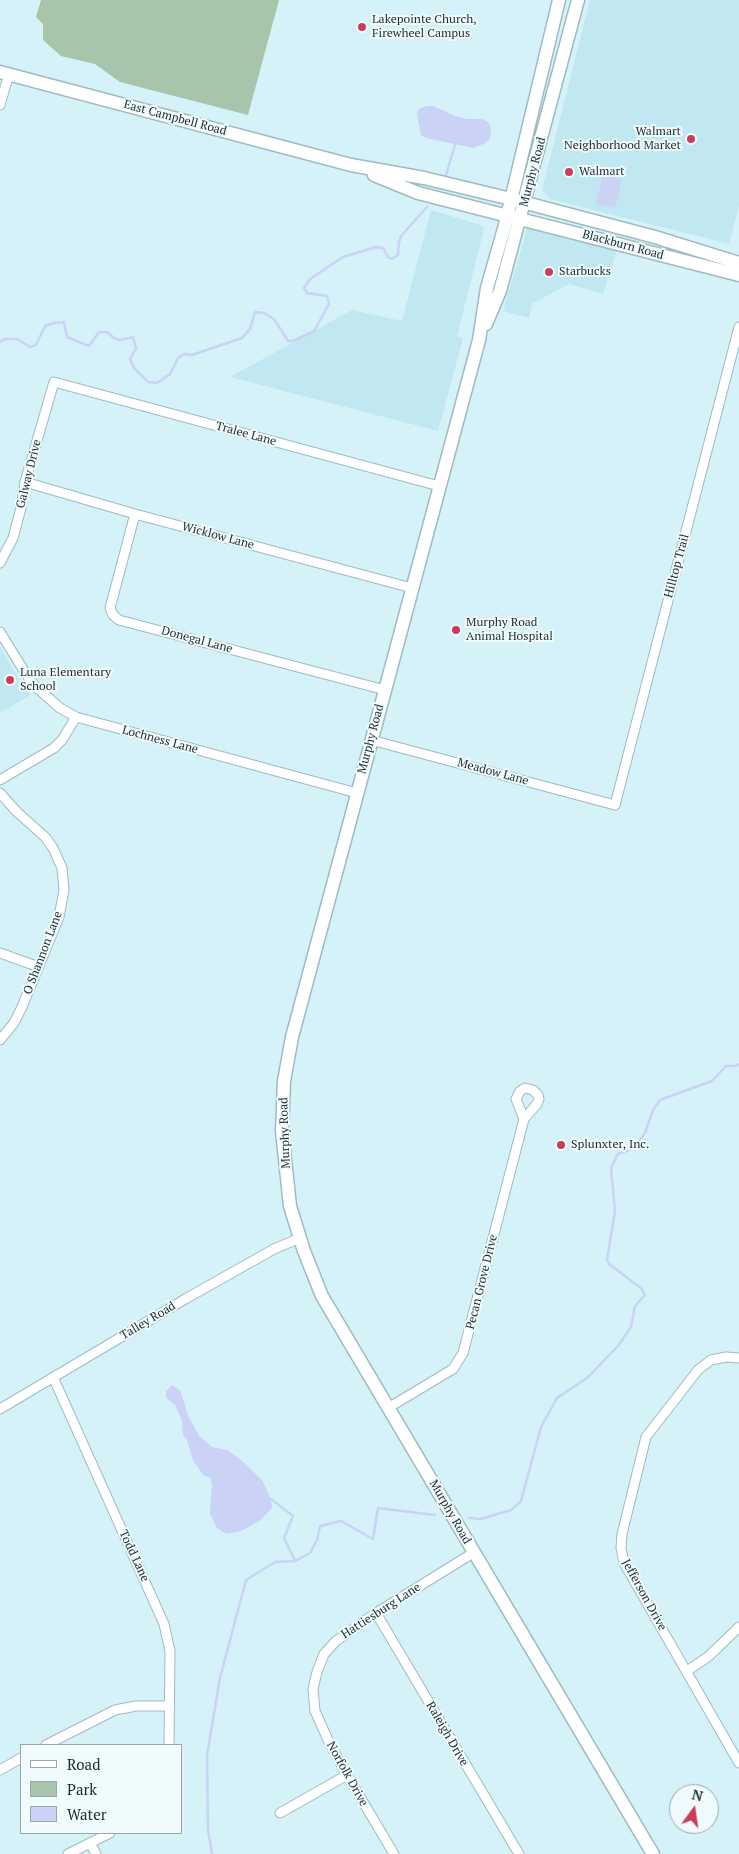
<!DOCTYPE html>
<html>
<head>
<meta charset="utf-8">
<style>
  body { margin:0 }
  #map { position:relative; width:739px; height:1854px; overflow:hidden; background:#d4f2f8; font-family:"PT Serif",serif }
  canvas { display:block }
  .legend { position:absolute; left:20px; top:1744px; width:162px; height:90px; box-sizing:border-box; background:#f0fbfe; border:1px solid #9ca7aa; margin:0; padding:6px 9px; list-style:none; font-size:15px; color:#1f2a2c }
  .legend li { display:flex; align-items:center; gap:10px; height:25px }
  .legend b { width:25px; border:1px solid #9ca7aa }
  .north { position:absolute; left:669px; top:1784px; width:50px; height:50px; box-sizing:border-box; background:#f0fbfe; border:1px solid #9ca7aa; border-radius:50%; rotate:14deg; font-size:14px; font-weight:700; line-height:20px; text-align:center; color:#1f2a2c }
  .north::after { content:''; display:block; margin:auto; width:18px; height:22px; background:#cc3c59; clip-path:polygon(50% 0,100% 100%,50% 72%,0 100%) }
</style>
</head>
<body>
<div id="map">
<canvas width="739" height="1854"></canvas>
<ul class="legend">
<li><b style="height:6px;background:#fff"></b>Road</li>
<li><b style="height:14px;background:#a8c4aa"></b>Park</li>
<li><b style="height:14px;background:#cad2f6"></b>Water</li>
</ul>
<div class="north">N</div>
</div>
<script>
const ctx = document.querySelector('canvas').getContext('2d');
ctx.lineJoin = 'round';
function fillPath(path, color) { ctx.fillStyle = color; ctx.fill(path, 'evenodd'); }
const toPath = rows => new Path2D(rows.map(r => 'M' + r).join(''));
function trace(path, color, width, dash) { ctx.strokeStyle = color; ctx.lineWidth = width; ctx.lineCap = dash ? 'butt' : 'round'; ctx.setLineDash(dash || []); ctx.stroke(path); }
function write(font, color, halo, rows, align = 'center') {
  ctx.font = font + ' "PT Serif",serif'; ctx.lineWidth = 4; ctx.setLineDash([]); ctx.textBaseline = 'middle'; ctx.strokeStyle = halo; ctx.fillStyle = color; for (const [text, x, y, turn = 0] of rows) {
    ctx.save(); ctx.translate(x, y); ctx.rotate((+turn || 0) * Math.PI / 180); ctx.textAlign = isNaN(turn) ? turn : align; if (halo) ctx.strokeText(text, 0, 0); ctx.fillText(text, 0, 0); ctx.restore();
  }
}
const built = toPath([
  [590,0,739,0,739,205,729,244,550,199,542,190],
  [431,210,481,225,484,229,457,336,463,338,438,431,230,377,352,310,402,321],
  [528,226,618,247,603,294,569,284,532,304,529,318,503,311],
  [0,647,13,670,29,690,29,696,0,713]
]);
const green = toPath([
  [41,0,279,0,248,115,120,82,95,64,61,56,43,40,43,24,36,17]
]);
const water = toPath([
  [427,106,433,106,455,116,467,119,482,119,488,122,491,128,490,138,486,143,473,148,426,138,421,135,417,114,419,109],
  [603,174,622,179,615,208,596,204],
  [172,1385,180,1390,189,1418,200,1437,212,1447,227,1450,240,1459,262,1480,271,1499,272,1508,261,1520,241,1531,226,1534,216,1527,210,1513,212,1484,210,1478,203,1475,193,1460,187,1440,183,1435,182,1420,175,1405,166,1398,166,1391]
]);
const stream = toPath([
  [446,175,455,145],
  [0,342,5,339,17,339,30,347,36,345,45,326,54,323,64,322,67,337,89,346,99,332,107,332,114,338,120,340,133,337,136,348,130,359,134,368,148,382,157,383,170,374,178,358,184,354,192,355,242,338,250,329,255,312,264,313,274,319,288,341,293,341,314,331,329,304,327,296,307,293,304,288,310,279,343,257,376,247,383,248,388,257,392,259,398,255,399,242,401,236,427,207],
  [271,1499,293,1516,284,1538,295,1561,310,1553,317,1540,320,1526,341,1521,373,1539,378,1508,435,1515],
  [469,1518,481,1519,511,1510,521,1501,541,1427,557,1398,587,1378,618,1346,631,1327,635,1306,645,1295,642,1289,609,1264,607,1260,615,1211,611,1168,618,1154,634,1148,645,1133,653,1110,660,1100,712,1081,726,1066,736,1066,739,1064],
  [212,1854,208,1830,207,1756,220,1678,246,1580,275,1562,295,1561]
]);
const minor = toPath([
  [0,105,9,74],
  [25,482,135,514,412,588],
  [135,514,110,608,113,615,119,620,385,690],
  [0,563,13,538,21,508,25,482,54,382,439,486],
  [0,632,26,674,36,687,60,708,76,717,357,793],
  [371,740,615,805,739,327],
  [0,780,54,748,62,740,76,717],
  [0,793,17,812,45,837,53,848,62,868,64,890,59,917,22,1007,14,1023,0,1040],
  [0,953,39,967],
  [739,1358,726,1357,711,1360,698,1370,646,1437,622,1534,621,1548,624,1563,739,1763],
  [53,1377,164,1624,170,1651,169,1745],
  [388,1408,453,1369,463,1353,524,1119,537,1104,539,1099,538,1095,533,1090,525,1088,520,1091,516,1099,524,1119],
  [0,1409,187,1298,274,1249,300,1238],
  [376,1613,519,1854],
  [687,1671,709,1656,739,1627],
  [46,1745,115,1710,136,1706,169,1706],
  [0,1770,21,1758],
  [280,1813,347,1775],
  [90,1843,96,1854],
  [68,1854,110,1833],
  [394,1854,347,1775,328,1740,315,1711,313,1689,317,1672,324,1654,336,1641,376,1613,473,1553]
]);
const secondary = toPath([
  [559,0,505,225,487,288,479,340,292,1037,284,1081,282,1131,290,1206,304,1251,322,1296,653,1854],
  [0,72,351,165,424,178,511,199,655,237,739,263],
  [374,175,418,193,739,275],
  [486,324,500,291,578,0]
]);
const markers = [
  [362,27,5,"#cc3c59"],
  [691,139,5,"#cc3c59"],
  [569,172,5,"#cc3c59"],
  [549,272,5,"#cc3c59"],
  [456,630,5,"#cc3c59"],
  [10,680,5,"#cc3c59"],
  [561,1145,5,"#cc3c59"]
];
const poiNames = [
  ["Lakepointe Church,",372,20],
  ["Firewheel Campus",372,34],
  ["Walmart",681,132,"right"],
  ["Neighborhood Market",681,146,"right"],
  ["Walmart",579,172],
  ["Starbucks",559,272],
  ["Murphy Road",466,623],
  ["Animal Hospital",466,637],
  ["Luna Elementary",20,673],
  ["School",20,687],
  ["Splunxter, Inc.",571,1145]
];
const streetNames = [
  ["East Campbell Road",175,118,15],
  ["Murphy Road",533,172,-75],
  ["Blackburn Road",623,245,15],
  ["Tralee Lane",246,434,15],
  ["Galway Drive",29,474,-76],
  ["Wicklow Lane",218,536,15],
  ["Hilltop Trail",677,566,-75],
  ["Donegal Lane",197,640,15],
  ["Murphy Road",371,739,-75],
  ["Lochness Lane",160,740,15],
  ["Meadow Lane",493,772,15],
  ["O Shannon Lane",43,953,-69],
  ["Murphy Road",285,1133,-92],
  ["Pecan Grove Drive",482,1282,-76],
  ["Talley Road",148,1321,-31],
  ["Murphy Road",450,1512,60],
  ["Todd Lane",134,1556,65],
  ["Jefferson Drive",644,1595,61],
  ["Hattiesburg Lane",381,1611,-33],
  ["Raleigh Drive",447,1734,60],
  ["Norfolk Drive",347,1774,61]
];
fillPath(built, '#c1e8f0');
fillPath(green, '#a8c4aa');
fillPath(water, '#cad2f6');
trace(stream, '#cad2f6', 2.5);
trace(minor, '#9ebbc1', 11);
trace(secondary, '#9ebbc1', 15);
trace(minor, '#fff', 9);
trace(secondary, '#fff', 12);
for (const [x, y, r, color] of markers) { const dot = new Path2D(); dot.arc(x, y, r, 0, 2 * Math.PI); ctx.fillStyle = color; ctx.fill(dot); trace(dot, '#f0fbfe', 2); }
write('12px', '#1f2a2c', '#f0fbfe', poiNames, 'left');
write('12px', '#1f2a2c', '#f0fbfe', streetNames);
</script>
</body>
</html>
